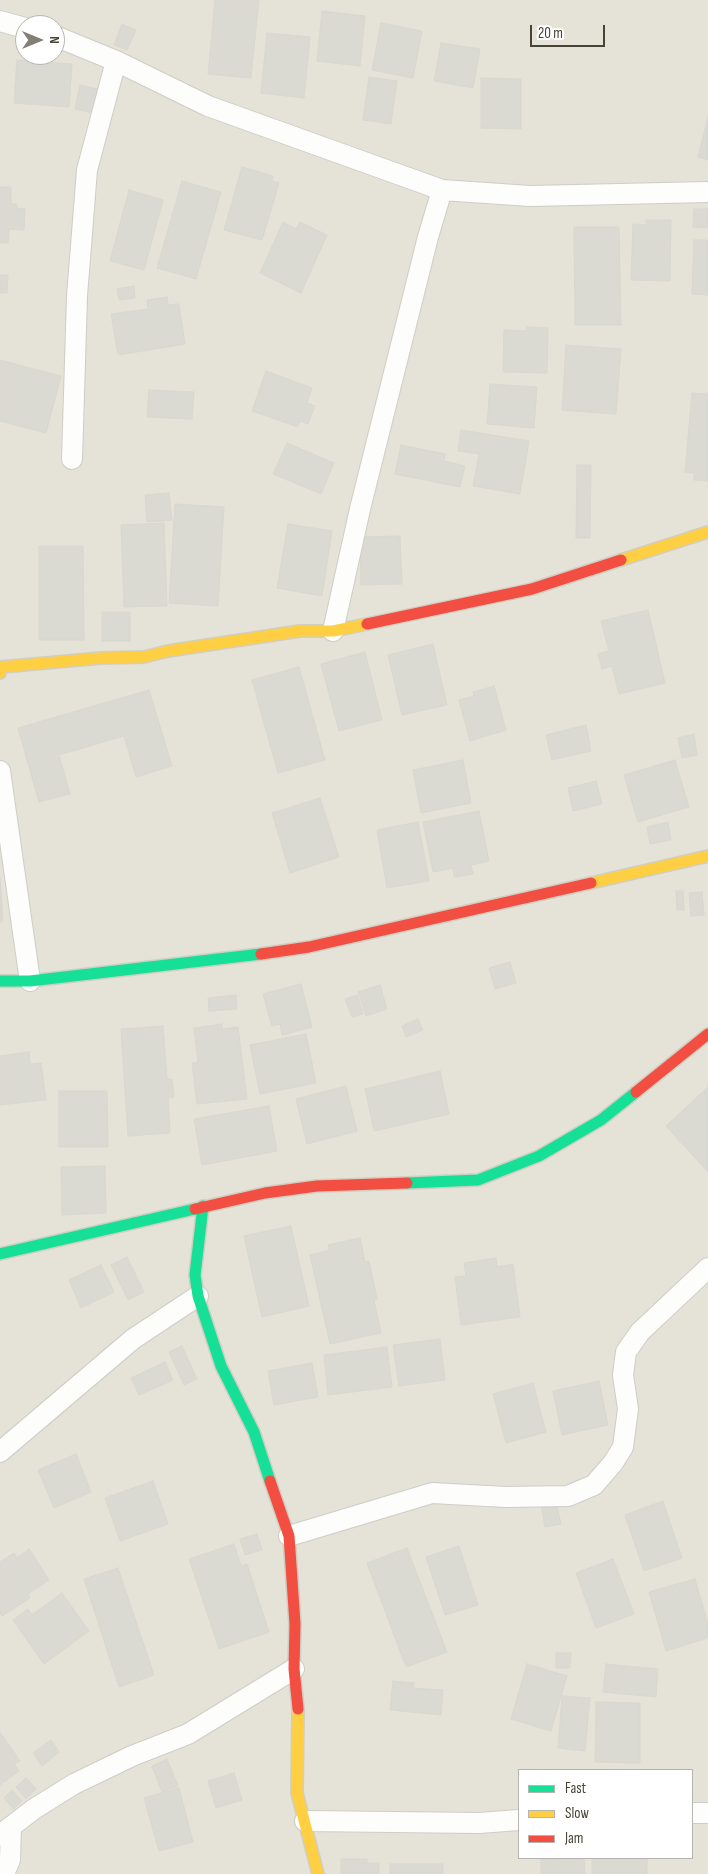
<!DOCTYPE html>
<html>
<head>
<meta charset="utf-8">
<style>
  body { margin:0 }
  #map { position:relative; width:708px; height:1874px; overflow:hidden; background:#f0f0ea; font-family:"Sofia Sans Condensed",sans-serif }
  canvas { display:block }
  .legend { position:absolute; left:518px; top:1769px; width:175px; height:90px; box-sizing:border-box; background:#fff; border:1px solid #b5b4ae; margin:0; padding:6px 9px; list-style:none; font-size:15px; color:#474335 }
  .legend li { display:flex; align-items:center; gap:10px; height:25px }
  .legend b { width:25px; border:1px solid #b5b4ae }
  .north { position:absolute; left:15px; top:15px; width:50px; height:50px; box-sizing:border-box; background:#fff; border:1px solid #b5b4ae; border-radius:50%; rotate:90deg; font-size:14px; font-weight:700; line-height:20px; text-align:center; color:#474335 }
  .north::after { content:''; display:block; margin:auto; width:18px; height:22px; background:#828074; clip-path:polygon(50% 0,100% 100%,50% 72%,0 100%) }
  .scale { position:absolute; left:530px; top:25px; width:75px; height:22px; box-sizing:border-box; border:2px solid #474335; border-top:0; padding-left:6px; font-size:15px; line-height:18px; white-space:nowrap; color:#474335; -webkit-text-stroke:4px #fff; paint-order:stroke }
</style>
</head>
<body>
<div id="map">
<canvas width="708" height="1874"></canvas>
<ul class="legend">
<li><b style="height:6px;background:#16e098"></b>Fast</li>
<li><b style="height:6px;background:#ffcf43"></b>Slow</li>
<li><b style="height:6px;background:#f24e42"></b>Jam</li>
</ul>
<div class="north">N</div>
<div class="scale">20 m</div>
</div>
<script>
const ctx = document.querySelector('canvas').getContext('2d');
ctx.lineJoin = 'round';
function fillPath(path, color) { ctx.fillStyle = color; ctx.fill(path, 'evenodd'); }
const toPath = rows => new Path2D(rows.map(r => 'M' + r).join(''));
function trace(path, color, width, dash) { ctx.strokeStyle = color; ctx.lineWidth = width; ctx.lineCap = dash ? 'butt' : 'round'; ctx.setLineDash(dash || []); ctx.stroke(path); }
const residential = toPath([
  [0,0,708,0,708,1874,0,1874],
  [25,25,55,25,55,55,25,55],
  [519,1770,692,1770,692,1858,519,1858]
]);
const building = toPath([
  [215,0,259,0,251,78,208,74,215,0],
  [322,11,365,16,360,66,317,61,322,11],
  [381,23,422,31,413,78,372,70,381,23],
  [122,24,136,30,127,50,114,45,122,24],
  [267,33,310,37,304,98,261,93,267,33],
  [441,43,480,49,473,88,434,81,441,43],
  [17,60,72,64,69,107,14,103,17,60],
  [369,77,397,81,391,124,363,120,369,77],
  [481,78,521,79,521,129,481,128,481,78],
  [80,85,98,89,94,113,75,109,80,85],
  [708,117,708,160,698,157,708,117],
  [242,167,273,176,272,181,279,183,262,240,224,230,242,167],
  [182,181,221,192,196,279,157,268,182,181],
  [0,187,11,187,11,204,17,204,17,208,25,209,24,230,9,229,8,243,0,243,0,187],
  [129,190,163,200,144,270,110,261,129,190],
  [694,209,708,209,708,228,693,227,694,209],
  [646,220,671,220,670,281,631,280,633,224,646,225,646,220],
  [283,222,296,229,300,222,327,235,301,293,260,273,283,222],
  [574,227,619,227,621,325,575,325,574,227],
  [694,240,708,240,708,295,692,294,694,240],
  [0,275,8,275,7,293,0,293,0,275],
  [134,286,135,298,119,300,117,289,134,286],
  [167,297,168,305,179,304,185,344,118,355,111,314,148,309,147,300,167,297],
  [527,327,548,328,547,373,503,372,504,330,527,331,527,327],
  [566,345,621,349,616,414,562,410,566,345],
  [0,360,61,376,46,433,0,421,0,360],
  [266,371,312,388,307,403,315,406,308,424,300,421,298,427,252,411,266,371],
  [490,384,537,387,534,428,487,424,490,384],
  [149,390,194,392,192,419,147,417,149,390],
  [692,393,708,394,708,481,694,480,694,473,685,472,692,393],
  [461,430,529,441,520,494,473,486,479,454,458,451,461,430],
  [287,443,334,463,321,494,273,474,287,443],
  [401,445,445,454,444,461,465,466,460,487,395,474,401,445],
  [577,465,591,465,590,538,576,538,577,465],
  [169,493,172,520,147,522,145,495,169,493],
  [175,504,224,507,218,606,169,603,175,504],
  [164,523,167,606,124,607,121,525,164,523],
  [288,524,332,531,322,596,277,588,288,524],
  [400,536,402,584,361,585,360,537,400,536],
  [39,546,83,546,84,640,39,640,39,546],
  [648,610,665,683,619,694,612,666,602,669,598,654,609,651,601,621,648,610],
  [102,612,130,612,130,641,102,641,102,612],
  [433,644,447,705,402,715,388,655,433,644],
  [365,652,382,720,339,731,321,664,365,652],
  [299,667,325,760,278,773,252,680,299,667],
  [494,686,506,730,470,741,459,700,474,696,473,692,494,686],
  [149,690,172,766,136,777,124,736,59,755,70,794,39,802,18,728,149,690],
  [586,725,591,751,552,760,546,735,586,725],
  [694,734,697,755,682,758,678,738,694,734],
  [463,760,471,803,421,813,413,770,463,760],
  [675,760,689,807,638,822,624,775,675,760],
  [596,781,602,804,573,811,568,788,596,781],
  [320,798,339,857,290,873,272,813,320,798],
  [479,811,489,861,471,865,473,874,454,877,453,868,433,872,423,822,479,811],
  [418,822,429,881,387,888,377,830,418,822],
  [668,822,671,840,650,844,647,827,668,822],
  [0,877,3,922,0,922,0,877],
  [676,891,683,891,684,910,677,910,676,891],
  [702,892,704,915,691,916,689,893,702,892],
  [510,962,516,983,495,989,489,968,510,962],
  [301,984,312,1027,282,1035,280,1024,272,1026,263,994,301,984],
  [380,985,387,1009,366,1016,358,992,380,985],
  [236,995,237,1009,209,1011,208,998,236,995],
  [357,995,363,1014,352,1017,345,999,357,995],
  [418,1019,423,1030,406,1037,402,1026,418,1019],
  [222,1024,222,1029,238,1027,247,1099,197,1104,192,1063,198,1062,194,1028,222,1024],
  [163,1026,167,1079,172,1079,174,1097,168,1098,170,1133,128,1136,121,1029,163,1026],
  [306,1034,316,1083,260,1094,250,1045,306,1034],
  [29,1052,30,1064,41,1063,46,1100,0,1105,0,1056,29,1052],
  [440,1071,449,1114,374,1131,365,1089,440,1071],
  [346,1086,357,1131,307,1144,296,1099,346,1086],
  [708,1087,708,1172,666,1126,708,1087],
  [59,1091,107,1091,108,1147,59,1147,59,1091],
  [269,1106,277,1151,202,1165,194,1119,269,1106],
  [105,1166,106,1213,62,1215,61,1167,105,1166],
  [291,1226,309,1306,262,1317,244,1236,291,1226],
  [360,1238,365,1262,369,1261,377,1299,374,1300,381,1333,330,1344,310,1255,329,1250,328,1245,360,1238],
  [127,1257,144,1292,128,1300,111,1265,127,1257],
  [496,1258,497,1267,513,1264,520,1317,461,1325,455,1277,466,1276,464,1263,496,1258],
  [101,1265,114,1292,81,1308,69,1280,101,1265],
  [440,1339,445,1380,399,1386,393,1345,440,1339],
  [182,1346,197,1379,184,1385,169,1352,182,1346],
  [387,1347,392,1387,328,1395,324,1355,387,1347],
  [165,1362,173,1380,139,1395,131,1378,165,1362],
  [312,1363,318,1397,274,1405,268,1371,312,1363],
  [599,1381,608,1425,562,1435,553,1391,599,1381],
  [533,1383,546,1432,506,1443,493,1394,533,1383],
  [76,1454,91,1492,54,1508,38,1470,76,1454],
  [153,1481,168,1524,120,1541,105,1498,153,1481],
  [663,1501,682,1558,644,1571,625,1515,663,1501],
  [556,1502,561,1524,545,1527,541,1504,556,1502],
  [257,1534,262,1550,245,1555,240,1539,257,1534],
  [234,1544,241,1566,247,1564,269,1632,219,1649,189,1559,234,1544],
  [459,1546,478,1605,445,1615,426,1557,459,1546],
  [407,1548,447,1652,406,1667,367,1563,407,1548],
  [29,1549,49,1580,28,1594,30,1598,2,1616,0,1613,0,1562,14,1553,17,1558,29,1549],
  [613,1559,634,1614,596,1628,576,1573,613,1559],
  [118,1568,154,1675,119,1687,84,1579,118,1568],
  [695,1579,708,1624,708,1638,666,1651,649,1592,695,1579],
  [62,1593,89,1631,44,1664,13,1620,28,1609,32,1615,62,1593],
  [556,1653,571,1653,570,1668,556,1668,556,1653],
  [527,1664,567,1676,551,1731,511,1719,527,1664],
  [606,1664,658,1669,656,1697,603,1692,606,1664],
  [393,1681,414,1683,413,1688,443,1690,441,1715,390,1710,393,1681],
  [562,1696,590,1698,585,1751,558,1748,562,1696],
  [596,1702,640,1703,640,1763,595,1762,596,1702],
  [0,1732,20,1761,14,1764,19,1771,0,1785,0,1732],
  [51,1740,59,1752,42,1766,33,1753,51,1740],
  [167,1759,178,1786,162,1792,152,1766,167,1759],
  [234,1773,242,1800,216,1808,208,1781,234,1773],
  [26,1778,36,1789,26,1799,16,1787,26,1778],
  [179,1788,193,1842,159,1851,144,1798,179,1788],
  [12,1790,22,1801,14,1809,4,1798,12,1790],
  [541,1858,584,1858,585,1874,541,1874,541,1858],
  [592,1858,647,1858,647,1874,592,1874,592,1858],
  [341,1859,367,1859,367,1863,379,1863,379,1874,341,1874,341,1859],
  [390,1864,443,1864,443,1874,390,1874,390,1864]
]);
const street = toPath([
  [0,21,25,28],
  [55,36,116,61,208,106,442,190,530,196,708,192],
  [72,459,77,296,87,170,116,61],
  [333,631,360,509,428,237,442,190],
  [0,771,30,981],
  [0,1452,133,1339,198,1296],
  [289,1536,432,1493,506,1497,568,1496,594,1485,613,1463,623,1447,628,1409,623,1375,626,1352,640,1332,708,1268],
  [692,1813,708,1813],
  [305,1821,479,1823,519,1820],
  [0,1835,34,1809,74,1784,132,1756,188,1734,294,1669],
  [4,1874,10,1860,11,1827]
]);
const fast = toPath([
  [0,981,30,981,261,954],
  [407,1183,478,1180,539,1156,601,1120,636,1092],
  [203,1206,195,1275,198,1296,221,1366,254,1432,270,1481],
  [0,1254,195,1209]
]);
const slow = toPath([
  [621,560,708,532],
  [0,673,1,667,101,658,144,657,168,651,300,631,333,631,367,624],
  [591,883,708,856],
  [298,1709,297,1793,318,1874]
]);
const jam = toPath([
  [367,624,532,589,621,560],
  [261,954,309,947,591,883],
  [636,1092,708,1034],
  [195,1209,265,1193,317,1186,407,1183],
  [270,1481,289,1536,295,1624,294,1669,298,1709]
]);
fillPath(residential, '#e5e3d7');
fillPath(building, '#dad9d2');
trace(building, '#d9d7cf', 1);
trace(street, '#cecdc7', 22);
trace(fast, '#d0cec0', 14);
trace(slow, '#d0cec0', 14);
trace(jam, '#d0cec0', 14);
trace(street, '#fdfdfc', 20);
trace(fast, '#16e098', 11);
trace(slow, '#ffcf43', 11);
trace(jam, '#f24e42', 11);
</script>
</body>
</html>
